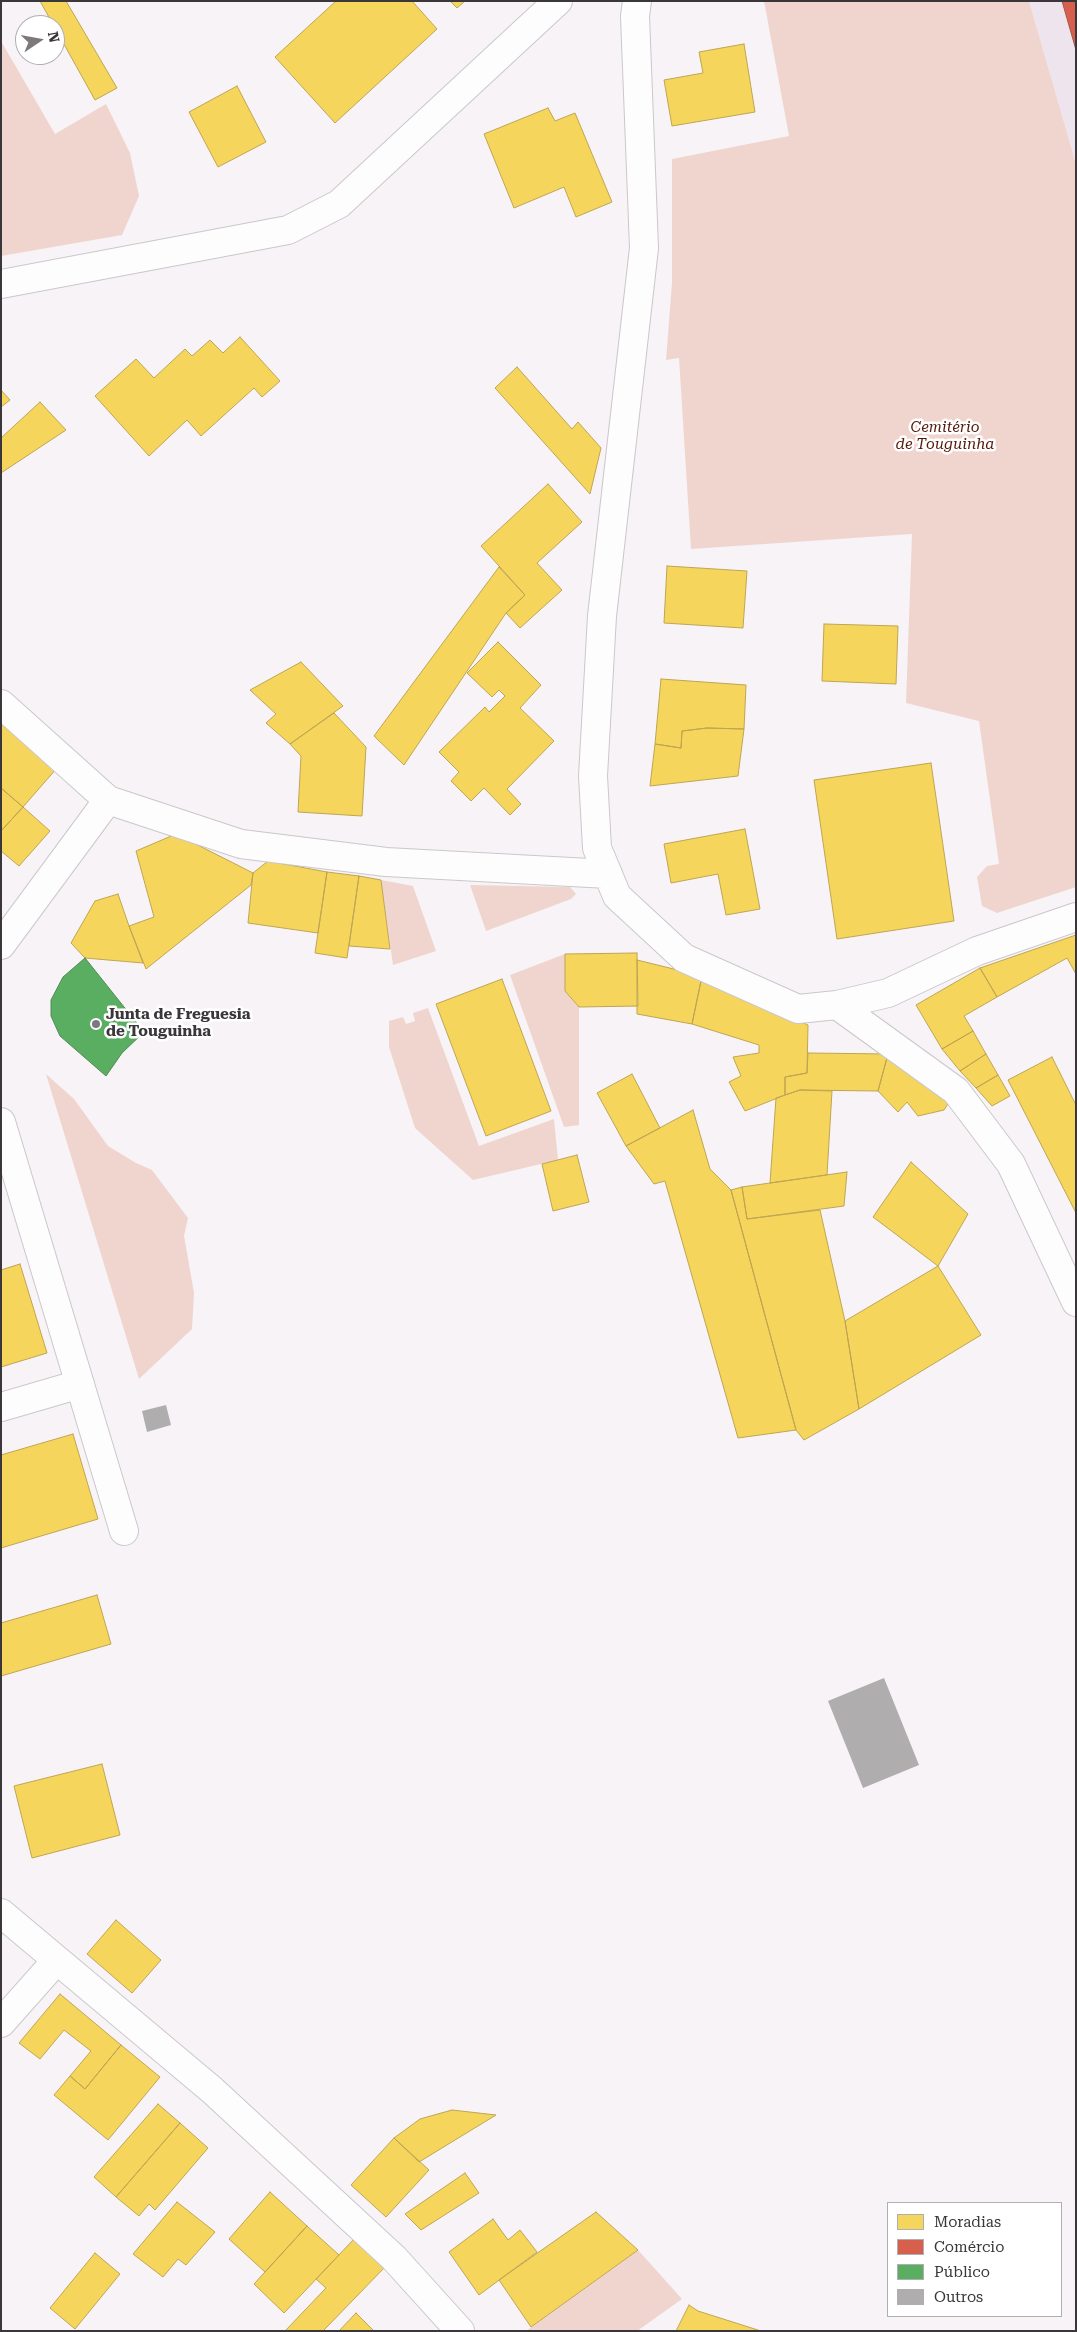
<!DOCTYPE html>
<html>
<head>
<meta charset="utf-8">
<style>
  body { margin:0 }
  #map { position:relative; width:1077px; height:2332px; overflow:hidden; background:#f7f3f7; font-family:"Roboto Serif",serif }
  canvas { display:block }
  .frame { position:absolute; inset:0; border:2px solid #3a3639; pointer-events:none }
  .legend { position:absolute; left:887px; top:2202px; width:175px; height:115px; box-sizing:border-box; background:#fff; border:1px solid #b0afb0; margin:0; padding:6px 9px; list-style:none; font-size:15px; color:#3a3639 }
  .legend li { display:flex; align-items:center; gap:10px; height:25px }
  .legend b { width:25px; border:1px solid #b0afb0 }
  .north { position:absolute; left:15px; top:15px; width:50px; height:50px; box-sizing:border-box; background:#fff; border:1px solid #b0afb0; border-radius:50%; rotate:78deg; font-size:14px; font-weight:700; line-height:20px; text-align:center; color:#3a3639 }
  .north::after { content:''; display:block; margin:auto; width:18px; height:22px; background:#7c787c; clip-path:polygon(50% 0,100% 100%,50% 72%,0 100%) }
</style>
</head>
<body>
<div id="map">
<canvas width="1077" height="2332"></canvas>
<div class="frame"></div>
<ul class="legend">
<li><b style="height:14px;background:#f6d55c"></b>Moradias</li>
<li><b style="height:14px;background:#d6604d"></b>Comércio</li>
<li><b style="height:14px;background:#5aae61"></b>Público</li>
<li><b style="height:14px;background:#b0adaf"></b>Outros</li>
</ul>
<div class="north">N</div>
</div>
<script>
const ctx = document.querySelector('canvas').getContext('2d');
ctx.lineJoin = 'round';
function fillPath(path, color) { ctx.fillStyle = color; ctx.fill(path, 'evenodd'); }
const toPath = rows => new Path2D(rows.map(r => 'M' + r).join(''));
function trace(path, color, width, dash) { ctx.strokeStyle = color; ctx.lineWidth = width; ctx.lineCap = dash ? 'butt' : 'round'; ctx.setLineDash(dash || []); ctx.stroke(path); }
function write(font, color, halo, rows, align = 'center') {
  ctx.font = font + ' "Roboto Serif",serif'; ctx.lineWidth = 5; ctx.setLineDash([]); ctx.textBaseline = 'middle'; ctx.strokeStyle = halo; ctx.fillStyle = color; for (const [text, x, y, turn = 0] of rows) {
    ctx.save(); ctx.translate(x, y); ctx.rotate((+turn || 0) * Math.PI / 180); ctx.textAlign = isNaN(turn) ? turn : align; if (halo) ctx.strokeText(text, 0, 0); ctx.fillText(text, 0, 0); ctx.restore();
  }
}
const built = toPath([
  [1029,1,1076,1,1076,164]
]);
const green = toPath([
  [764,1,1029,1,1076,164,1076,887,997,913,982,906,977,877,987,866,999,864,979,721,906,703,912,534,691,549,679,358,666,360,672,283,672,159,789,136],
  [1,41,55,134,106,104,130,153,139,196,122,235,1,256],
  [381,880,413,886,436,951,393,965],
  [470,885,570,887,576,894,571,899,486,931],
  [565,954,565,991,579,1007,579,1125,564,1127,510,975],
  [428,1008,479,1146,554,1119,558,1160,473,1180,415,1128,389,1047,389,1021,403,1017,406,1024,415,1021,413,1013],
  [46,1074,74,1099,108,1146,136,1163,152,1170,188,1218,184,1236,194,1293,192,1329,139,1379],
  [638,2250,682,2299,637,2331,526,2331]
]);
const homes = toPath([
  [40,1,66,1,117,88,95,100,40,1],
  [336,1,412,1,437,29,335,123,275,57,336,1],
  [450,1,465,1,457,8,450,1],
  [744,44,755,112,672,126,664,80,703,73,699,52,744,44],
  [237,86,266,142,218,167,189,112,237,86],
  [548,108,555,121,575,113,612,202,576,217,564,187,514,208,484,134,548,108],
  [240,337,280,381,262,397,254,388,201,436,187,420,149,456,95,396,136,359,154,378,185,349,192,356,210,340,223,353,240,337],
  [517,367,572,429,578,422,601,448,590,494,495,388,517,367],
  [1,390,10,400,1,407,1,390],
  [40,402,66,430,1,473,1,438,40,402],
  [548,484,582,522,537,563,562,590,520,628,506,613,525,595,481,546,548,484],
  [667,566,747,571,743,628,664,623,667,566],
  [499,567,525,595,506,613,404,765,374,736,499,567],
  [824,624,898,626,896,684,822,681,824,624],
  [498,642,541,685,520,708,554,741,507,789,521,804,510,815,484,788,471,801,451,781,459,772,439,752,485,707,489,712,505,696,499,690,492,697,467,673,498,642],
  [301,662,343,706,290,744,266,723,276,714,250,690,301,662],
  [661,679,746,685,744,729,707,728,682,731,681,748,655,744,661,679],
  [334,713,366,747,362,816,298,812,301,756,290,744,334,713],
  [1,719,57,768,23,807,1,788,1,719],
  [707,728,744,729,738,776,650,786,655,744,681,748,682,731,707,728],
  [931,763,954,921,837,939,814,780,931,763],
  [1,788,23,807,1,831,1,788],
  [23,807,50,831,19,866,1,851,1,831,23,807],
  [745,829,760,909,726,915,718,874,671,883,664,844,745,829],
  [176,834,253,873,251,885,146,969,129,926,154,917,136,851,176,834],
  [268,861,327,872,318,933,248,923,253,873,268,861],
  [327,872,359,876,347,958,315,953,327,872],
  [359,876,381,880,390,949,349,946,359,876],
  [118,894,129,926,143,963,85,958,71,943,95,901,118,894],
  [1076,935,1076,974,1067,958,997,997,980,968,1076,935],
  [637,953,638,1006,579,1007,565,991,565,954,637,953],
  [637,960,702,976,692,1024,637,1014,637,960],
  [980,968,997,997,964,1016,973,1031,942,1049,916,1005,980,968],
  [702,976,808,1025,807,1073,785,1077,785,1095,745,1111,729,1082,741,1076,733,1057,759,1053,759,1045,692,1024,702,976],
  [502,979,551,1111,486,1136,436,1004,502,979],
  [973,1031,986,1054,960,1071,942,1049,973,1031],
  [808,1053,888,1054,878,1091,800,1090,785,1095,785,1077,807,1073,808,1053],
  [888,1054,949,1102,944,1110,918,1116,907,1102,898,1112,878,1091,888,1054],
  [986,1054,998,1075,976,1088,960,1071,986,1054],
  [1052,1057,1076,1105,1076,1213,1008,1080,1052,1057],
  [632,1074,660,1128,626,1146,597,1093,632,1074],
  [998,1075,1010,1096,992,1106,976,1088,998,1075],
  [800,1090,832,1091,827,1175,770,1183,776,1098,800,1090],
  [693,1110,710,1169,731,1190,796,1430,738,1438,665,1181,654,1184,626,1146,693,1110],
  [577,1155,589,1202,553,1211,542,1164,577,1155],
  [911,1162,968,1214,938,1266,873,1217,911,1162],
  [847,1172,844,1206,747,1219,742,1187,847,1172],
  [742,1187,747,1219,820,1210,845,1321,859,1409,804,1440,796,1430,731,1190,742,1187],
  [20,1264,47,1353,1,1367,1,1270,20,1264],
  [938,1266,981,1335,859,1409,845,1321,938,1266],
  [73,1434,98,1519,1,1548,1,1455,73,1434],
  [97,1595,111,1644,1,1676,1,1623,97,1595],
  [102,1764,120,1835,32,1858,14,1786,102,1764],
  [116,1920,161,1960,132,1993,87,1954,116,1920],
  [60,1994,121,2045,85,2089,70,2076,91,2051,64,2030,40,2059,19,2043,60,1994],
  [121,2045,160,2077,108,2140,54,2095,70,2076,85,2089,121,2045],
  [158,2104,180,2123,116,2197,94,2177,158,2104],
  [452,2110,496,2115,419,2162,394,2138,420,2119,452,2110],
  [180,2123,208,2148,155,2210,149,2204,139,2216,116,2197,180,2123],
  [394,2138,429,2170,386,2217,351,2185,394,2138],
  [465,2173,479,2193,421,2230,405,2214,465,2173],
  [270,2192,307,2226,265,2272,229,2239,270,2192],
  [177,2202,215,2232,186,2265,178,2259,163,2277,133,2254,177,2202],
  [596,2212,638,2250,531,2327,499,2280,596,2212],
  [493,2219,508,2240,520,2230,537,2252,479,2295,449,2252,493,2219],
  [307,2226,339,2255,284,2313,254,2284,307,2226],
  [355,2238,385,2267,323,2331,285,2331,326,2288,316,2279,355,2238],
  [95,2253,120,2274,75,2329,50,2308,95,2253],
  [689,2305,698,2311,761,2331,676,2331,689,2305],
  [356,2313,374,2331,339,2331,356,2313]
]);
const shops = toPath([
  [1062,1,1076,1,1076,50,1062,1]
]);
const public = toPath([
  [85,958,144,1032,122,1053,106,1076,60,1036,51,1016,51,1000,63,977,85,958]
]);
const building = toPath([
  [166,1405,171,1425,147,1432,142,1411],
  [884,1678,919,1765,863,1788,828,1701]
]);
const minor = toPath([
  [637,1,635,16,644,248,602,616,593,776,597,848,617,896,684,958,798,1009,837,1005,888,993,977,951,1076,917],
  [1,704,108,800,241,844,386,862,608,874],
  [1,945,108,800],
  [837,1005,956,1091,1011,1164,1076,1302],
  [1,1122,124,1531],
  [1,1407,80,1384],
  [1,2023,56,1961]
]);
const tertiary = toPath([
  [1,284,288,230,339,204,558,1]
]);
const secondary = toPath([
  [1,1913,212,2090,394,2258,460,2331]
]);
const markers = [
  [96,1024,5,"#7c787c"]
];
const parkNames = [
  ["Cemitério",945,428],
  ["de Touguinha",945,445]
];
const poiNames = [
  ["Junta de Freguesia",106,1015],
  ["de Touguinha",106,1032]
];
fillPath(built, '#eee4ed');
fillPath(green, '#f0d5cf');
fillPath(homes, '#f6d55c');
trace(homes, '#bea552', 1);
fillPath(shops, '#d6604d');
trace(shops, '#a75347', 1);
fillPath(public, '#5aae61');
trace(public, '#508a55', 1);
fillPath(building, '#b0adaf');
trace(minor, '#cac8ca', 30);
trace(tertiary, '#cac8ca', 30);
trace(secondary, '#cac8ca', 30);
trace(minor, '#fefdfe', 28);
trace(tertiary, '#fefdfe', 28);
trace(secondary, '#fefdfe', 28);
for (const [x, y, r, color] of markers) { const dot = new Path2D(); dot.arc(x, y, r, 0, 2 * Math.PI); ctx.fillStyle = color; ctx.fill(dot); trace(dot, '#fff', 2); }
write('italic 15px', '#53190a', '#fff', parkNames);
write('bold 15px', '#3a3639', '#fff', poiNames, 'left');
</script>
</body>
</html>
